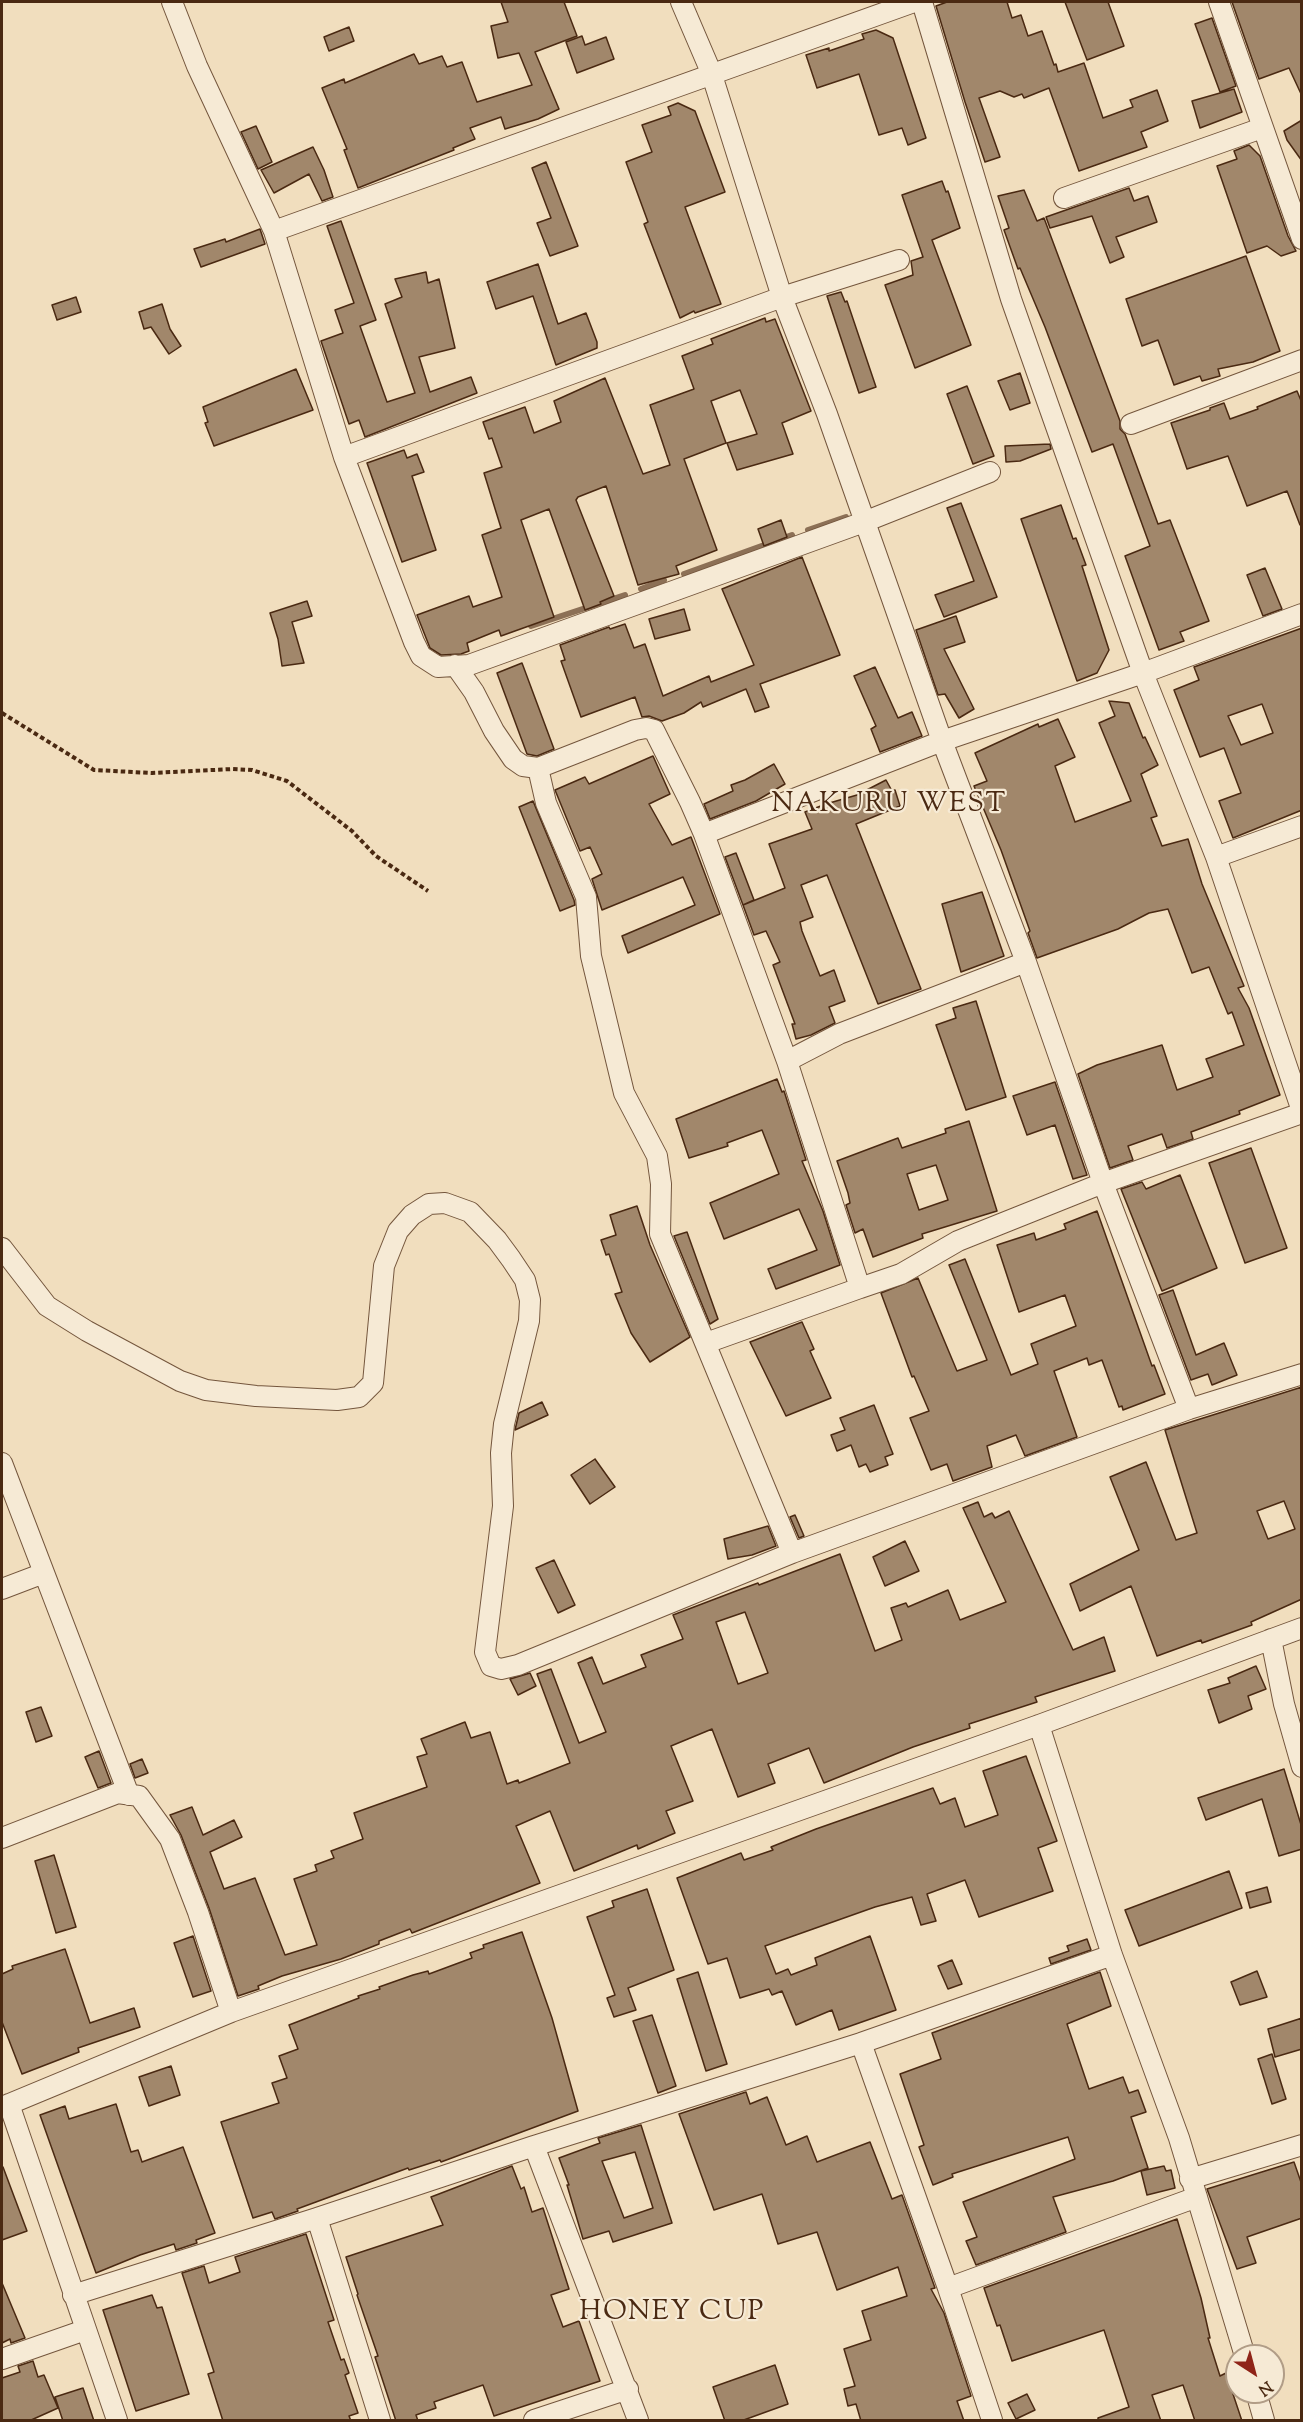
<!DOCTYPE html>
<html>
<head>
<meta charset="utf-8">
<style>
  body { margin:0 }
  #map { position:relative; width:1303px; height:2422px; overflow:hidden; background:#f1debe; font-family:"Sorts Mill Goudy",serif }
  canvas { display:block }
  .frame { position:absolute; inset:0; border:3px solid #4a2912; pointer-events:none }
  .north { position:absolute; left:1225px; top:2344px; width:60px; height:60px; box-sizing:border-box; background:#f6ead5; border:2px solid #b19d87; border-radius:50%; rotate:144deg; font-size:16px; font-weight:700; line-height:24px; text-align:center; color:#4a2912 }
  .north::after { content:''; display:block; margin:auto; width:21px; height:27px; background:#8f2418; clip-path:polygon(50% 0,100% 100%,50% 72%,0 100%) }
</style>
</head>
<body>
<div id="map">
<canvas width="1303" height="2422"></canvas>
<div class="frame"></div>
<div class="north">N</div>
</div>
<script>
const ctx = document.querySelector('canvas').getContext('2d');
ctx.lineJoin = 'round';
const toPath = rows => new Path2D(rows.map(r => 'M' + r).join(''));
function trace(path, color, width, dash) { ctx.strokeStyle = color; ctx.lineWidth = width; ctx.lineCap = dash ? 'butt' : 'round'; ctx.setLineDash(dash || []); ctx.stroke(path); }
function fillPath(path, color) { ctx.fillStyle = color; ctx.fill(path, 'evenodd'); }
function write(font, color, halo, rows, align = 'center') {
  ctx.font = font + ' "Sorts Mill Goudy",serif'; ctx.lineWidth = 4.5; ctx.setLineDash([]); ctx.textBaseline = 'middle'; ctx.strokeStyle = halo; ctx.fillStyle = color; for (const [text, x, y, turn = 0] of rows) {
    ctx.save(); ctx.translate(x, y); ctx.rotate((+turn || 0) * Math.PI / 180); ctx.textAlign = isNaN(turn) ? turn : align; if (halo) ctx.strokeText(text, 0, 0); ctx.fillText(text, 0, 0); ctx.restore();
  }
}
const stream = toPath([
  [808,530,846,517],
  [684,574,792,535],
  [641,589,664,580],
  [531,626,625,595]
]);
const building = toPath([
  [501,2,564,2,577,36,535,52,559,109,538,119,505,129,501,117,470,128,475,139,453,148,454,150,358,188,344,150,347,149,322,88,344,79,345,83,414,54,419,64,442,56,447,67,462,62,477,102,532,85,519,53,498,58,491,26,508,22,501,2],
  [947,2,1007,2,1012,18,1021,15,1028,36,1042,31,1054,65,1056,64,1058,72,1084,63,1103,118,1133,107,1130,100,1157,90,1168,121,1141,132,1147,147,1079,171,1049,88,1024,98,1022,94,1014,97,1000,91,979,98,1000,157,985,162,965,102,936,6,947,2],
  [1065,2,1108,2,1124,46,1087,60,1065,2],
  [1232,2,1302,2,1302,96,1289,68,1259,79,1232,2],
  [1212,18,1236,86,1220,92,1195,24,1212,18],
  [349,27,354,41,329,51,324,37,349,27],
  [876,30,893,38,926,138,908,145,902,128,879,135,859,74,817,88,806,55,829,48,829,51,864,39,862,34,876,30],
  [582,36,585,45,606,37,614,59,577,73,566,42,582,36],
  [1234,89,1242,112,1200,128,1192,101,1234,89],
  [678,103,695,111,725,192,685,207,721,304,695,313,694,311,680,318,644,224,648,222,626,162,652,152,642,125,671,115,668,107,678,103],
  [1302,120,1302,161,1287,140,1284,131,1302,120],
  [256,126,272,162,258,169,241,132,256,126],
  [1249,145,1260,156,1288,236,1296,251,1281,256,1267,246,1247,253,1217,166,1237,159,1234,151,1249,145],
  [313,147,324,170,333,197,322,201,309,174,274,193,261,170,313,147],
  [546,162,578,246,550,256,537,223,551,218,532,168,546,162],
  [942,181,946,192,948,191,960,228,932,240,971,345,915,368,885,285,913,275,911,261,923,257,902,195,942,181],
  [1129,188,1134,201,1148,196,1157,222,1116,237,1124,257,1110,263,1092,216,1050,228,1046,217,1129,188],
  [1024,190,1037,221,1044,218,1120,421,1120,429,1125,434,1158,524,1170,520,1209,621,1180,632,1184,641,1159,650,1125,556,1150,546,1113,444,1092,452,1045,327,1020,268,1018,269,1004,230,1009,228,998,196,1024,190],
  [341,221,376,320,360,326,387,402,415,393,385,304,402,297,395,279,426,272,428,283,439,279,455,348,419,357,430,392,471,377,477,393,365,437,359,420,349,424,321,341,343,333,335,310,354,303,327,226,341,221],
  [260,229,265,244,201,267,194,249,225,239,226,242,260,229],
  [1246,256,1280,351,1253,362,1218,369,1220,376,1202,381,1200,376,1174,385,1158,340,1142,346,1126,299,1246,256],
  [538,264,558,324,586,313,597,342,597,348,556,365,533,296,496,309,487,282,538,264],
  [841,292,845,302,847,301,876,387,859,393,827,296,841,292],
  [76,297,81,312,57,320,52,305,76,297],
  [162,304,170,329,181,346,169,354,151,327,144,329,139,312,162,304],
  [765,318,766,322,775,319,811,411,782,423,793,454,737,470,727,443,757,434,740,390,711,401,726,443,684,459,717,550,676,566,679,574,638,585,606,486,578,497,576,500,614,596,600,602,601,604,585,610,549,509,521,520,554,617,501,636,499,630,467,643,469,651,461,654,441,655,430,648,417,615,469,596,473,607,502,597,482,535,501,528,484,473,502,467,492,438,489,439,483,422,525,407,534,433,561,422,554,401,605,378,643,474,670,465,650,405,694,389,682,356,713,344,711,339,765,318],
  [296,369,313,410,214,446,205,423,208,422,203,407,296,369],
  [1020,373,1030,403,1010,410,998,381,1020,373],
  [967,386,994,456,973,464,947,394,967,386],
  [1297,391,1302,403,1302,525,1300,525,1287,491,1247,506,1228,456,1187,469,1171,423,1210,410,1210,408,1224,403,1230,419,1258,409,1257,407,1297,391],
  [1050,444,1051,449,1020,461,1006,462,1005,446,1050,444],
  [404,450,407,458,417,454,424,472,412,476,436,550,402,562,367,463,404,450],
  [961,503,997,597,944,617,935,595,974,581,947,508,961,503],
  [1061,505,1073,539,1076,538,1086,565,1082,566,1109,650,1097,673,1077,681,1021,519,1061,505],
  [781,520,787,537,764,546,758,529,781,520],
  [802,557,840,655,760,684,769,707,755,712,746,689,703,707,701,702,684,713,662,721,649,716,642,717,635,697,581,717,561,661,565,660,560,645,609,627,610,629,625,624,634,648,645,644,663,696,709,676,711,682,754,665,722,589,802,557],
  [1265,568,1282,609,1263,616,1247,575,1265,568],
  [307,601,312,616,292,622,304,663,282,666,278,639,270,613,307,601],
  [684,609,690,630,655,639,649,619,684,609],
  [956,616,965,642,944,649,974,709,959,718,945,694,938,695,916,630,956,616],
  [1302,628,1302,810,1233,838,1219,801,1241,793,1224,748,1200,757,1174,690,1199,680,1194,667,1302,628],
  [1262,704,1273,733,1241,745,1228,716,1262,704],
  [522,663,554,749,537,756,527,754,497,673,522,663],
  [875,667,898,718,912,712,922,736,880,752,871,729,876,726,854,676,875,667],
  [1109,701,1129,703,1143,738,1145,737,1158,765,1141,774,1157,816,1151,818,1162,846,1188,839,1202,884,1244,986,1238,988,1249,1008,1280,1095,1239,1111,1240,1114,1191,1132,1193,1139,1167,1148,1162,1134,1128,1146,1133,1160,1110,1168,1078,1074,1097,1065,1162,1045,1177,1090,1213,1077,1206,1059,1244,1045,1232,1012,1228,1014,1209,967,1192,973,1168,909,1149,913,1118,929,1037,958,1028,933,1030,931,1001,850,974,786,987,781,975,753,1038,724,1039,727,1058,719,1075,757,1055,766,1075,822,1131,801,1099,723,1115,716,1109,701],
  [653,756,670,794,649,804,672,845,691,837,720,914,628,953,622,936,695,905,683,877,602,910,592,879,602,874,590,847,580,851,555,790,585,777,589,784,653,756],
  [774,764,785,784,756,801,710,819,704,804,733,791,731,785,745,780,774,764],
  [886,780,892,791,895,790,900,806,856,824,921,989,878,1004,827,875,801,885,813,917,800,922,802,931,820,976,834,970,845,1001,829,1007,835,1023,811,1035,796,1039,792,1024,795,1024,773,965,780,962,766,931,754,935,743,905,785,888,769,844,812,829,805,812,826,804,857,795,886,780],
  [533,801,574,900,575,905,560,911,519,807,533,801],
  [736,853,754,900,743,905,725,857,736,853],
  [982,892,1004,956,961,972,942,904,982,892],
  [976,1001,1006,1097,966,1110,936,1025,956,1018,953,1008,976,1001],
  [777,1079,782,1092,784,1091,806,1160,802,1161,823,1211,840,1265,776,1289,768,1269,817,1250,799,1209,724,1239,710,1203,779,1174,762,1130,727,1143,728,1146,689,1158,676,1119,777,1079],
  [1055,1082,1087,1175,1073,1179,1055,1125,1027,1135,1013,1096,1055,1082],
  [969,1121,997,1211,922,1234,923,1238,873,1257,863,1229,855,1233,846,1205,850,1203,848,1193,837,1161,898,1138,902,1148,946,1133,945,1129,969,1121],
  [936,1165,948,1200,919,1210,907,1174,936,1165],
  [1251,1148,1287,1248,1245,1263,1209,1163,1251,1148],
  [1180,1175,1217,1268,1162,1291,1121,1189,1142,1182,1146,1189,1180,1175],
  [637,1206,650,1245,690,1337,650,1362,631,1333,615,1294,622,1292,609,1254,606,1255,601,1240,616,1235,610,1215,637,1206],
  [1097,1211,1152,1366,1154,1365,1165,1394,1123,1410,1122,1406,1119,1407,1102,1360,1089,1365,1087,1358,1054,1371,1077,1437,1025,1456,1016,1435,987,1446,992,1467,953,1481,947,1464,931,1470,910,1418,929,1411,914,1376,912,1377,881,1293,918,1278,957,1371,987,1360,949,1265,965,1259,1011,1375,1038,1364,1031,1344,1076,1326,1065,1295,1019,1312,997,1245,1034,1233,1036,1240,1066,1229,1064,1224,1097,1211],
  [687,1232,718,1319,710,1324,674,1236,687,1232],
  [1173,1290,1196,1355,1224,1343,1237,1375,1212,1385,1208,1374,1191,1380,1159,1295,1173,1290],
  [802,1322,814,1349,810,1351,831,1398,786,1416,750,1342,802,1322],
  [1302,1387,1302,1599,1251,1622,1252,1625,1202,1643,1201,1640,1157,1656,1131,1586,1080,1611,1070,1584,1139,1550,1110,1477,1146,1462,1176,1540,1197,1533,1165,1430,1302,1387],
  [1284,1501,1295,1529,1268,1539,1257,1511,1284,1501],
  [542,1402,548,1415,515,1430,519,1413,542,1402],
  [874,1405,893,1454,885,1457,888,1465,870,1472,866,1464,859,1467,851,1445,837,1451,831,1435,845,1430,840,1418,874,1405],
  [595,1459,615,1487,590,1504,571,1475,595,1459],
  [978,1502,984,1517,992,1513,995,1518,1009,1511,1073,1650,1104,1637,1115,1671,1035,1697,1037,1702,969,1724,970,1728,913,1747,824,1783,809,1748,768,1764,775,1783,738,1797,712,1729,671,1746,693,1801,666,1811,675,1833,638,1849,637,1845,574,1871,550,1811,516,1826,540,1883,412,1933,410,1929,379,1941,379,1944,341,1959,282,1976,258,1986,259,1989,238,1996,209,1908,181,1835,170,1815,192,1807,203,1835,234,1820,242,1837,210,1852,224,1889,255,1878,285,1955,317,1945,294,1879,317,1871,315,1865,334,1858,331,1851,363,1839,354,1813,427,1787,417,1757,427,1754,421,1739,465,1722,471,1738,490,1732,507,1784,518,1780,519,1783,570,1763,537,1674,551,1669,579,1743,606,1732,578,1663,592,1657,603,1684,646,1667,641,1655,683,1639,673,1615,736,1591,758,1583,759,1585,840,1554,875,1651,902,1640,891,1608,906,1603,908,1607,948,1590,960,1620,1006,1602,963,1508,978,1502],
  [745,1612,768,1673,738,1684,716,1622,745,1612],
  [795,1515,804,1536,799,1538,790,1517,795,1515],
  [768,1526,776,1546,752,1555,728,1559,724,1539,768,1526],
  [905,1541,919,1571,885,1586,873,1557,905,1541],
  [554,1560,575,1605,558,1613,536,1568,554,1560],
  [1256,1666,1266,1689,1248,1696,1252,1709,1219,1723,1208,1690,1230,1683,1228,1678,1256,1666],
  [530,1673,536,1686,518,1695,510,1679,530,1673],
  [41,1707,52,1736,36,1742,26,1712,41,1707],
  [99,1751,111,1783,98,1788,85,1757,99,1751],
  [1026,1756,1057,1841,1038,1848,1053,1891,979,1917,965,1880,927,1894,936,1921,921,1925,912,1897,875,1907,765,1946,776,1974,788,1969,791,1975,817,1965,815,1958,870,1936,896,2010,839,2030,832,2010,796,2025,782,1991,772,1995,769,1989,740,1998,727,1958,708,1964,677,1878,741,1853,744,1860,773,1850,771,1847,816,1829,933,1788,940,1804,955,1798,965,1827,998,1815,983,1771,1026,1756],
  [142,1759,148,1773,135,1778,130,1764,142,1759],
  [1284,1769,1302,1828,1302,1849,1279,1856,1262,1799,1206,1820,1198,1798,1284,1769],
  [54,1855,76,1927,56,1933,35,1861,54,1855],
  [1229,1871,1242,1908,1139,1946,1125,1910,1229,1871],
  [1267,1887,1271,1902,1250,1908,1246,1893,1267,1887],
  [647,1889,674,1970,628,1988,636,2010,614,2017,607,1998,615,1995,587,1917,614,1907,612,1901,647,1889],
  [522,1932,552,2018,578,2111,441,2162,440,2160,409,2170,408,2168,297,2209,298,2211,275,2219,272,2212,253,2218,221,2122,279,2103,272,2083,287,2078,279,2056,298,2049,289,2025,359,1998,358,1996,380,1989,379,1987,413,1975,428,1971,429,1974,472,1958,470,1953,484,1948,483,1945,522,1932],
  [193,1936,211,1991,193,1997,174,1943,193,1936],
  [1087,1939,1091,1950,1051,1964,1049,1958,1069,1951,1067,1946,1087,1939],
  [65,1949,90,2023,134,2008,140,2027,78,2048,79,2052,22,2074,2,2022,2,1974,13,1969,12,1966,65,1949],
  [952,1960,962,1984,948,1989,938,1966,952,1960],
  [1257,1971,1267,1997,1240,2005,1231,1982,1257,1971],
  [698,1972,727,2064,706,2071,677,1979,698,1972],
  [1100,1972,1111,2006,1067,2024,1089,2089,1123,2077,1129,2093,1138,2090,1146,2112,1131,2117,1148,2168,1113,2181,1053,2197,1066,2232,976,2265,966,2241,977,2237,963,2202,1075,2159,1068,2137,952,2174,953,2177,933,2185,919,2147,924,2145,900,2074,941,2059,932,2033,1100,1972],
  [652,2015,676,2086,658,2093,633,2021,652,2015],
  [1302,2018,1302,2049,1275,2057,1268,2029,1302,2018],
  [1272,2054,1286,2099,1272,2104,1258,2059,1272,2054],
  [171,2066,180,2095,149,2106,139,2077,171,2066],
  [746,2092,750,2104,767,2097,786,2145,807,2136,817,2162,870,2142,892,2199,902,2195,935,2288,931,2289,944,2313,971,2396,957,2401,964,2421,861,2421,856,2404,848,2406,844,2389,855,2386,844,2349,871,2340,862,2311,907,2296,898,2267,837,2290,817,2232,778,2244,762,2194,714,2210,679,2114,746,2092],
  [116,2104,131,2152,138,2150,142,2162,183,2147,215,2233,196,2240,197,2243,176,2250,174,2244,140,2255,96,2273,40,2115,65,2106,69,2119,116,2104],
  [641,2125,672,2223,613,2242,609,2231,583,2239,567,2185,569,2185,559,2158,600,2143,598,2138,641,2125],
  [635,2152,653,2208,624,2218,602,2161,635,2152],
  [1294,2162,1302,2185,1302,2218,1247,2237,1256,2263,1237,2269,1207,2189,1294,2162],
  [512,2166,521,2189,524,2187,532,2212,543,2208,569,2289,551,2295,563,2327,579,2321,600,2381,494,2416,483,2385,434,2402,436,2408,416,2415,418,2421,396,2421,375,2357,378,2356,357,2295,358,2294,346,2257,443,2225,431,2197,512,2166],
  [1164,2166,1166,2171,1171,2170,1175,2188,1147,2195,1141,2171,1164,2166],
  [3,2167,27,2231,2,2240,2,2168,3,2167],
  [1177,2219,1201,2298,1210,2338,1208,2338,1220,2376,1226,2373,1242,2421,1195,2421,1183,2385,1152,2395,1161,2421,1098,2421,1098,2418,1129,2407,1104,2330,1012,2361,1000,2325,997,2326,984,2288,1177,2219],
  [306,2234,334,2320,328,2322,341,2360,344,2359,349,2373,345,2375,358,2413,349,2416,351,2421,223,2421,208,2374,214,2372,182,2273,204,2266,209,2283,240,2272,235,2257,306,2234],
  [2,2283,25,2338,11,2343,10,2339,2,2343,2,2283],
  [152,2295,157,2308,162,2307,189,2394,136,2411,103,2310,152,2295],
  [33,2361,38,2377,44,2375,58,2408,29,2421,2,2421,2,2378,20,2372,18,2366,33,2361],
  [775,2365,788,2404,741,2421,725,2421,713,2387,775,2365],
  [83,2388,94,2421,63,2421,55,2397,83,2388],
  [1027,2394,1035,2410,1016,2419,1008,2403,1027,2394]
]);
const path = toPath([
  [2,713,94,770,152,773,233,769,252,770,287,781,352,831,376,856,428,891]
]);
const minor = toPath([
  [172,2,197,66,274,231,914,2],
  [681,2,711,72,782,297,827,414,942,741,1143,673,1302,614],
  [922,2,1011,299,1143,673,1216,857,1302,1111],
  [1219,2,1302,239],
  [1064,198,1262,128],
  [274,231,344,457],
  [899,260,782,297,344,457,414,642,421,656,438,667,469,665,864,522,990,472],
  [1131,424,1302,360],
  [455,665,474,692,494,731,513,759,523,766,538,768,635,730,646,728,654,730,690,802,704,834,942,741,1026,962,1103,1183,1189,1409,1302,1374],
  [538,768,546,803,586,897,591,956,624,1093,657,1156,661,1184,660,1234,792,1553],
  [704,834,787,1061],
  [1216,857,1302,826],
  [1026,962,839,1034,787,1061,860,1288,901,1274,958,1241,1103,1183,1302,1113],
  [2,1248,47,1306,87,1331,180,1381,206,1390,256,1396,337,1400,359,1397,373,1383,384,1266,398,1231,412,1215,429,1204,445,1203,470,1212,497,1240,511,1259,525,1280,530,1300,529,1321,504,1424,501,1453,503,1506,485,1652,491,1666,501,1669,518,1665,792,1553,1189,1409],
  [706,1343,860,1288],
  [2,1463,129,1795],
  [2,1589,44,1573],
  [1271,1639,1284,1704,1302,1767],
  [1039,1725,1112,1955,1179,2138,1245,2356],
  [2,1838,118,1793,139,1796,170,1839,198,1912,231,2012],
  [861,2043,948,2288],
  [9,2104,117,2420],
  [2,2107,231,2012,1039,1725,1302,1628],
  [1190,2179,1302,2145],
  [317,2218,534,2146],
  [73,2295,317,2218,380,2420],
  [2,2359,85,2330],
  [1256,2392,1264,2420],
  [534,2420,628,2389],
  [638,2420,534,2146,861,2043,1112,1955],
  [992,2420,948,2288,1197,2197]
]);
const quarterNames = [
  ["NAKURU WEST",889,806],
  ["HONEY CUP",672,2314]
];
trace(stream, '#8c7056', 6);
fillPath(building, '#a1876b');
trace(building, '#4a2912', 1.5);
trace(minor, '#74563d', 22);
trace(path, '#4a2912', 4, [4.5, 3]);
trace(minor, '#f6ead5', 20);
ctx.letterSpacing = '1.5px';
write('28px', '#4a2912', '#f6ead5', quarterNames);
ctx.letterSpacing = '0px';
</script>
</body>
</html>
